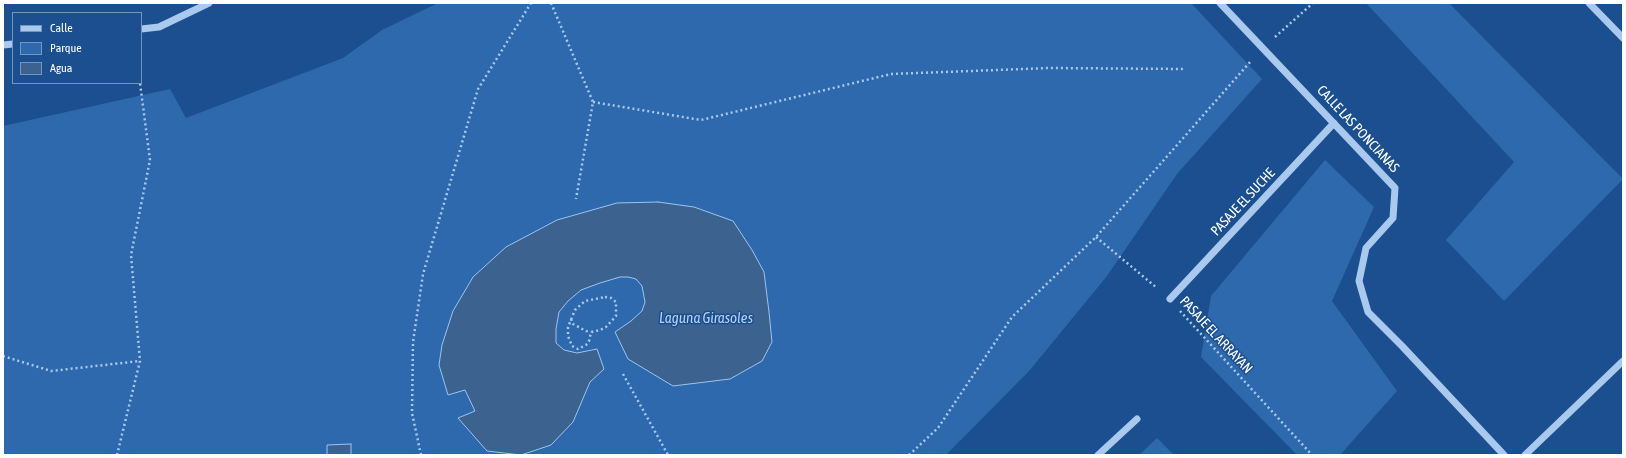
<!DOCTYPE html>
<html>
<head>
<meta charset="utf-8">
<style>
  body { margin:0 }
  #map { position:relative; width:1626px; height:458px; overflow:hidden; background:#1b4f8f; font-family:"Asap Condensed",sans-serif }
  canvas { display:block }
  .frame { position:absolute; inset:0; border:4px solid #fff; pointer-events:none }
  .legend { position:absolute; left:12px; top:12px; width:130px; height:72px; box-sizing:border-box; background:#1b4f8f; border:1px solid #7695bc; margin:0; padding:5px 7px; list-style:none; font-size:12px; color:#fff }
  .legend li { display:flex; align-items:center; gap:8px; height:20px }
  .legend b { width:20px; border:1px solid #7695bc }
</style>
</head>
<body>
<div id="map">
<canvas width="1626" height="458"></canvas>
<div class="frame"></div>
<ul class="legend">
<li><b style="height:5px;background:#a9c9ee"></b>Calle</li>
<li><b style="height:11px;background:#2e69ad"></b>Parque</li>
<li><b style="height:11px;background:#3c6290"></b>Agua</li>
</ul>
</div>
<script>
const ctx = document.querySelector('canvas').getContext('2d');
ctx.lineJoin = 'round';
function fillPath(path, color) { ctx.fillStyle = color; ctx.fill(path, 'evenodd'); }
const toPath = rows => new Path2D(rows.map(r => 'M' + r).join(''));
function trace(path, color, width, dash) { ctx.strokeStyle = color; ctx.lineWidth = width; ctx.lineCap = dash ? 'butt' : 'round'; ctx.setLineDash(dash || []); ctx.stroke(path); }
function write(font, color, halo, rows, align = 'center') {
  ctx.font = font + ' "Asap Condensed",sans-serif'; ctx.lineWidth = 3; ctx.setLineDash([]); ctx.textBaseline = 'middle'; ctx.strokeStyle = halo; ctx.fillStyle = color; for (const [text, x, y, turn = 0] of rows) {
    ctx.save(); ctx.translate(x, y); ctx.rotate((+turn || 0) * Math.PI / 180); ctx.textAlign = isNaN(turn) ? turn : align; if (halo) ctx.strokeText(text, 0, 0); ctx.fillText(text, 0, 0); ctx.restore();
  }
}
const green = toPath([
  [438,3,1191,3,1262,79,1177,174,1107,276,1030,370,946,455,3,455,3,126,170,89,186,118,343,58,382,30],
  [1366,3,1449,3,1623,179,1504,301,1446,240,1514,162],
  [1325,160,1374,207,1332,301,1397,391,1340,455,1297,455,1201,357,1211,296],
  [1157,438,1174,455,1139,455]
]);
const water = toPath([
  [658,202,694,207,733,221,752,250,764,272,769,312,772,342,762,361,730,379,673,386,628,359,615,332,631,321,642,311,645,302,642,286,636,279,628,277,620,277,600,283,581,290,568,301,559,312,556,329,556,343,564,350,577,353,597,349,604,369,590,382,573,422,551,445,521,455,487,451,458,418,475,411,465,390,448,395,439,365,442,345,453,311,473,277,506,247,557,220,617,203,658,202],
  [351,444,351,455,327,455,327,445,351,444]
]);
const path = toPath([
  [551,3,593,102,576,199],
  [1275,37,1313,3],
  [593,102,701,120,891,74,1049,68,1185,69],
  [1096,237,1157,288],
  [605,297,611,298,616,302,616,316,606,327,600,330,591,332,589,341,586,345,578,349,572,346,568,336,568,327,575,310,585,301,605,297],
  [1180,311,1312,455],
  [571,319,573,324,586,331,591,332],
  [3,356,51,371,140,361],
  [623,374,668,455],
  [117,455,140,361,131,255,150,160,140,83],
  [421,455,412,413,413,342,423,274,478,89,531,3],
  [909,455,938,428,1012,317,1096,237,1251,61]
]);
const minor = toPath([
  [1220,3,1395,188,1393,218,1366,248,1359,281,1368,312,1402,346,1504,455],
  [1589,3,1623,38],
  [141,29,159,27,209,3],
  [3,45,13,44],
  [1170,299,1334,123],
  [1098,455,1137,419],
  [1525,455,1623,361]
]);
const streetNames = [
  ["CALLE LAS PONCIANAS",1358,129,47],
  ["PASAJE EL SUCHE",1243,202,-47],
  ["PASAJE EL ARRAYAN",1216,335,47]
];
const waterNames = [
  ["Laguna Girasoles",706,318]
];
fillPath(green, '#2e69ad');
fillPath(water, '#3c6290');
trace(water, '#9cc4f0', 1);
trace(path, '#a9c9ee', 2.5, [2, 3]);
trace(minor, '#a9c9ee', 7);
write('14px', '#fff', '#1b4f8f', streetNames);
write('italic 15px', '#b5d3f5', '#1b4f8f', waterNames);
</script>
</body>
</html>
